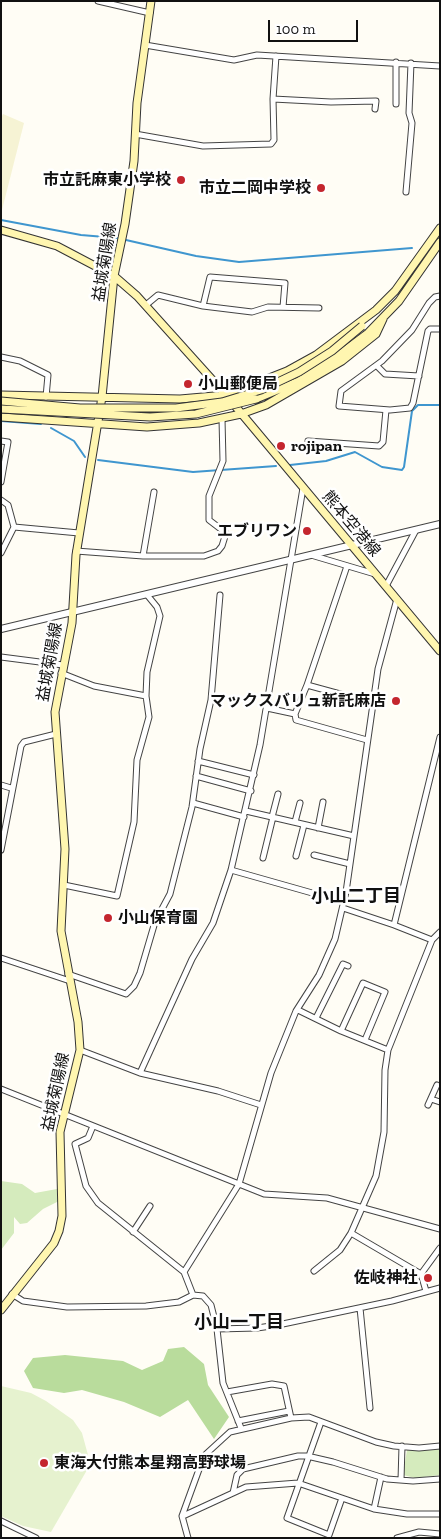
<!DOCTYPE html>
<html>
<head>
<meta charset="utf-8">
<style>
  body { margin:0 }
  #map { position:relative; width:441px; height:1539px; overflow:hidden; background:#fffdf5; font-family:"Zilla Slab",serif }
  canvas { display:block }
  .frame { position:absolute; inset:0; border:2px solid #111; pointer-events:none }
  .scale { position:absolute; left:268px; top:20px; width:90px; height:22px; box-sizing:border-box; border:2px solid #111; border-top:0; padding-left:6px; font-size:15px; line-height:18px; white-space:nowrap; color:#111; -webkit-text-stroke:4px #fff; paint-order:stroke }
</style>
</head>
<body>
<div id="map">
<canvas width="441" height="1539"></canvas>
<div class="frame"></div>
<div class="scale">100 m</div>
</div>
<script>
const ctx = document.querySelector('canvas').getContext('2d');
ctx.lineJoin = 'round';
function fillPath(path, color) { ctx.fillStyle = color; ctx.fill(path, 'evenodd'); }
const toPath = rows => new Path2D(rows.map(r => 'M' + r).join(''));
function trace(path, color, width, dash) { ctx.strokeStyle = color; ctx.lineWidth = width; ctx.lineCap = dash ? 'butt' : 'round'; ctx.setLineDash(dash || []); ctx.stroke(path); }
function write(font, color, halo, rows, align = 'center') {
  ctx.font = font + ' "Zilla Slab","Noto Sans JP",serif'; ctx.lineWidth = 5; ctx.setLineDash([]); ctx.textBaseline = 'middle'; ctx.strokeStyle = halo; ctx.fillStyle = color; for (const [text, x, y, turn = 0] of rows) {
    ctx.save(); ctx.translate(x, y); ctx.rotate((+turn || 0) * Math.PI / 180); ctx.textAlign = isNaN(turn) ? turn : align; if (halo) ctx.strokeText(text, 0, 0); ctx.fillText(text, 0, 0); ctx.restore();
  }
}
const farmland = toPath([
  [3,114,24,123,2,210,1,118]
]);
const green = toPath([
  [1,1181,22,1184,35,1193,57,1189,59,1201,43,1209,27,1223,20,1224,14,1217,14,1233,1,1250],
  [440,1449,440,1475,415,1478,403,1475,407,1450]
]);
const forest = toPath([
  [184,1347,204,1364,208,1385,229,1417,214,1439,188,1400,160,1417,124,1402,82,1390,64,1393,33,1388,24,1371,33,1358,65,1355,123,1361,142,1370,163,1361,168,1349]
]);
const pitch = toPath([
  [1,1386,31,1393,46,1401,73,1420,82,1433,88,1455,87,1470,51,1532,23,1526,1,1516]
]);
const stream = toPath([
  [1,220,81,235,117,238],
  [126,240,196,256,239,262,412,248],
  [1,421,41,424],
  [51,428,74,441,85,457],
  [98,460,193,472,276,466],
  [290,465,326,461,355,452,382,467,402,470,404,467,412,411,418,405,440,405]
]);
const minor = toPath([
  [98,1,150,13],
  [145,45,234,60,257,55,440,66],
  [273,99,331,102,376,101,375,109],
  [396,104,396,62],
  [135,134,203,146,271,144,274,140,273,99,276,56],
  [406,192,412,123,409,113,411,63],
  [440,296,435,297,429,303,412,330,382,361,341,391,339,406,390,410,410,408,413,403,428,331,430,329,440,329],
  [146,305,158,295,203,306,252,312,268,307,319,308],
  [203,306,210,277,285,283,283,307],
  [1,357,20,361,48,375,46,397],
  [377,366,385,374,419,376],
  [1,441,8,442,1,482],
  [308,441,379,446,383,442,386,410],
  [1,500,8,505,14,527,1,553],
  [14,527,79,533],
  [76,551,143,556,204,556,218,551,222,546,226,533,209,520,209,496,223,461,222,419],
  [311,555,375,574],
  [143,556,154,492],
  [386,586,416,530],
  [1,657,63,665],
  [61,673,94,686,146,696,149,717,137,760,134,822,117,896,64,885],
  [307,685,347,566],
  [146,696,147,672,160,616,157,607,148,596],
  [267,708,295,714,296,720,367,740],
  [295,714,307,685,373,703],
  [198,761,254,775],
  [196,776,251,791],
  [1,785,11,788],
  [193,803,244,817],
  [246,811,354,836],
  [272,817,278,794],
  [295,822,300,803],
  [318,828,323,802],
  [1,850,21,746,24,742,56,734],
  [314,855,350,864],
  [296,856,304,825],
  [263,858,273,817],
  [231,870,344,902],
  [343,908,394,925],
  [432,940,394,925,440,737],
  [1,958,70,981],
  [68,974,126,994,134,986,140,973,155,922,170,894,192,807,200,749,211,700,220,595],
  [298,1010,341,1031,388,1050],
  [316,1018,343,964,348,966],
  [341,1031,363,983,385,992,365,1040],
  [80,1050,140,1073,218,1091,261,1105],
  [140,1073,192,959,213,923,231,870,260,745,303,488],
  [1,1089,264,1194,327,1198,440,1229],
  [431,1099,440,1102],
  [428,1105,437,1085],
  [93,1126,88,1138,75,1144,86,1186,98,1203,184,1272,193,1295,203,1296,211,1305,217,1329,223,1383,241,1428],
  [133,1232,150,1206],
  [314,1271,340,1250,351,1233],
  [184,1272,239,1184,271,1073,296,1011,319,975,335,939,346,892,378,669,397,599],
  [421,1274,440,1248],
  [426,1291,421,1274,351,1233,376,1176,384,1132,385,1070,388,1050,432,940,440,932],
  [12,1294,23,1301,67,1307,146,1306,179,1302,193,1295],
  [360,1308,370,1408],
  [217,1329,257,1328,278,1325,392,1301,440,1288],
  [227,1392,272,1384,284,1386,291,1418],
  [238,1421,289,1411],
  [321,1422,287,1518,329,1535,342,1498],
  [401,1480,402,1446],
  [233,1493,237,1475,243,1469,298,1456,307,1456,333,1462,387,1479,413,1481,440,1479],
  [374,1509,381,1477],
  [183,1516,246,1487,298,1483,374,1509,407,1514,440,1514],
  [1,1521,36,1538],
  [188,1538,182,1516,201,1464,206,1454,230,1432,291,1418,309,1417,376,1442,394,1446,419,1448,440,1446],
  [397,1538,419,1532,440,1534]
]);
const tertiary = toPath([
  [1,629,440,524]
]);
const secondary = toPath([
  [1,230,57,246,114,276,137,296,226,395,440,651],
  [1,395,180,399,226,395,287,371,316,355,376,310,395,291,440,228],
  [256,399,299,381,336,357,368,333,399,301,440,242],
  [1,417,147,427,199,423,241,414,266,405,342,361,376,334,383,319],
  [1,1310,54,1243,59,1231,62,1216,60,1132,80,1050,78,1022,61,931,65,849,55,712,72,623,76,555,102,397,114,276,125,224,134,161,137,103,151,1]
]);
const secondaryBridge = toPath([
  [1,401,80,408,176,408,222,402,261,390,299,372,332,351,362,326],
  [1,409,150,417,196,414,256,399]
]);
const markers = [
  [181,180,5,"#c4262e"],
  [321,188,5,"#c4262e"],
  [188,384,5,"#c4262e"],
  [281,446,5,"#c4262e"],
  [307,531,5,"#c4262e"],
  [396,701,5,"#c4262e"],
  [108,918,5,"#c4262e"],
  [428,1278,5,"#c4262e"],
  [44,1463,5,"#c4262e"]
];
const poiNames = [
  ["市立託麻東小学校",171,180],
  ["市立二岡中学校",311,188],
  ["小山郵便局",198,384,"left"],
  ["rojipan",291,446,"left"],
  ["エブリワン",297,531],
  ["マックスバリュ新託麻店",386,701],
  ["小山保育園",118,918,"left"],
  ["佐岐神社",418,1278],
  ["東海大付熊本星翔高野球場",54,1463,"left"]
];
const streetNames = [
  ["益城菊陽線",105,262,-81],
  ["熊本空港線",351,524,50],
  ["益城菊陽線",50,662,-80],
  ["益城菊陽線",56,1092,-78]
];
const neighbourhoodNames = [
  ["小山二丁目",356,897],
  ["小山一丁目",239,1323]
];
fillPath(farmland, '#f6f3d4');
fillPath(green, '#d5ebbd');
fillPath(forest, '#b9dc9c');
fillPath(pitch, '#e6f2cf');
trace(stream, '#3f96cf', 2);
trace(minor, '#444', 7);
trace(tertiary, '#444', 8);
trace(secondary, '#333', 9);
trace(minor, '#fff', 5);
trace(tertiary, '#fff', 6);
trace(secondary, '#fff6b0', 7);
trace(secondaryBridge, '#333', 9, []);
trace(secondaryBridge, '#fff6b0', 7);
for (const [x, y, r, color] of markers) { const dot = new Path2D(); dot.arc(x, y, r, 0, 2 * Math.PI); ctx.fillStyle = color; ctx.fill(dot); trace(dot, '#fff', 2); }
write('bold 16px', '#111', '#fff', poiNames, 'right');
write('16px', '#111', '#fff', streetNames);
write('bold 18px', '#111', '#fff', neighbourhoodNames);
</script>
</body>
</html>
